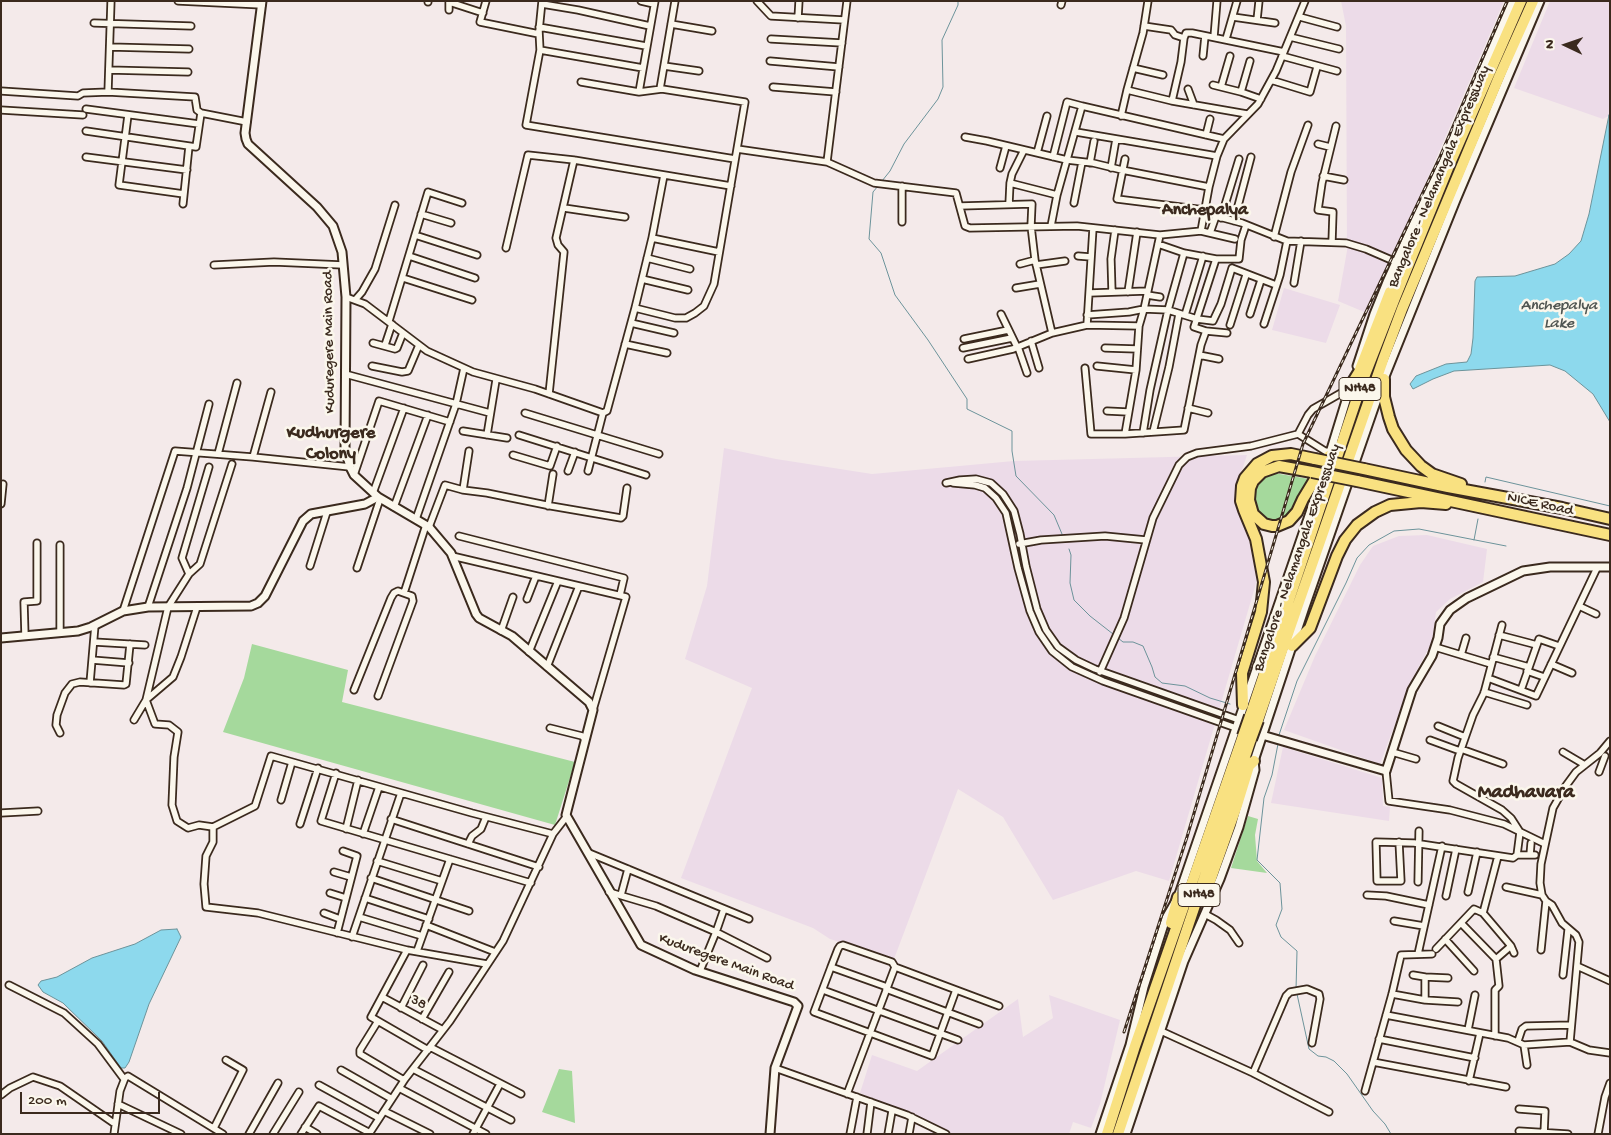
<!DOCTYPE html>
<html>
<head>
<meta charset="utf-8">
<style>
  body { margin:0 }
  #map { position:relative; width:1611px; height:1135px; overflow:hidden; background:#f4eaea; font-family:"Gochi Hand",sans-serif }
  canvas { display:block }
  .frame { position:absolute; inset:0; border:2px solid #3b2a1e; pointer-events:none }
  .north { position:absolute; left:1541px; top:20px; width:50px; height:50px; -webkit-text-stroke:4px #fbf7ec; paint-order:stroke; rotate:273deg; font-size:14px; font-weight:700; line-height:20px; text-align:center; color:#3b2a1e }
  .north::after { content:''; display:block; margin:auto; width:18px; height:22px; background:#3b2a1e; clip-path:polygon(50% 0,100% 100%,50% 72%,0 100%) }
  .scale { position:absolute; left:20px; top:1092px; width:140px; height:22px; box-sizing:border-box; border:2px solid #3b2a1e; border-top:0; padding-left:6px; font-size:15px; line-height:18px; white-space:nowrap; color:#3b2a1e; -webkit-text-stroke:4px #fbf7ec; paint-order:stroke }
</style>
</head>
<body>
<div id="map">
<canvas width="1611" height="1135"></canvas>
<div class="frame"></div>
<div class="north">N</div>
<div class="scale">200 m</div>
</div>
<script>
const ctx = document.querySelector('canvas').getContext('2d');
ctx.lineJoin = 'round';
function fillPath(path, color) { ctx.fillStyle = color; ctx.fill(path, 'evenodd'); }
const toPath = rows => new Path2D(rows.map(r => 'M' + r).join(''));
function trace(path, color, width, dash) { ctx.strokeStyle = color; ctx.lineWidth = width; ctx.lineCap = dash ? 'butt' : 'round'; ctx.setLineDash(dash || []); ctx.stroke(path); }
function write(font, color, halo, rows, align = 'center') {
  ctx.font = font + ' "Gochi Hand",sans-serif'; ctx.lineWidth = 5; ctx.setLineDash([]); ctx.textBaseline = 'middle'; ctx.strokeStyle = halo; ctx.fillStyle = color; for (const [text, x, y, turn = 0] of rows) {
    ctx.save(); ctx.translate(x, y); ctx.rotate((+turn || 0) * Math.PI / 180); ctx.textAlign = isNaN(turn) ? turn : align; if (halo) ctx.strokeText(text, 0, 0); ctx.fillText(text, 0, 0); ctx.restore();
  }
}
const built = toPath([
  [1341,1,1504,1,1369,314,1338,301,1347,251,1346,26],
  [1550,1,1610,1,1610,115,1603,119,1514,88],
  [1284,288,1340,305,1326,343,1272,330],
  [724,448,776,459,872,474,1014,461,1247,455,1236,488,1237,505,1253,540,1259,573,1169,881,1136,871,1053,900,1003,817,958,789,894,959,830,939,813,928,681,878,752,688,685,659,707,586],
  [1427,535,1487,549,1483,582,1450,599,1436,612,1432,642,1411,681,1380,764,1284,730,1315,656,1360,565,1373,546,1399,536],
  [1283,747,1382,778,1383,806,1390,807,1389,821,1271,803],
  [1049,995,1120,1020,1100,1104,1091,1128,1073,1122,1069,1134,930,1134,932,1123,860,1093,872,1055,917,1071,1018,999,1023,1037,1053,1018]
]);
const green = toPath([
  [1274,473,1309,479,1298,497,1292,512,1283,520,1277,521,1269,520,1261,517,1255,511,1253,494,1256,483,1265,476],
  [252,644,348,670,342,702,575,762,555,825,223,732,244,678],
  [1248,816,1258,819,1255,835,1257,861,1267,873,1231,868],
  [559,1069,572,1071,575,1123,542,1112]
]);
const water = toPath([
  [1609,115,1610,422,1593,394,1565,371,1550,365,1454,371,1433,379,1413,389,1410,384,1416,376,1446,364,1467,362,1471,354,1473,338,1475,281,1477,277,1515,276,1555,264,1569,254,1581,241,1589,214,1609,115],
  [177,929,181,937,149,1004,129,1062,125,1068,121,1068,102,1041,63,1003,43,992,38,985,41,981,57,977,92,958,135,944,161,930,177,929]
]);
const stream = toPath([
  [882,181,890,171,904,144,938,99,943,87,942,40,958,5,958,1],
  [878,186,873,192,869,239,881,253,895,295,928,340,967,399,967,409,1012,431,1012,451,1016,476,1054,515,1062,534],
  [1485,482,1486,477,1610,506],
  [1474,540,1478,519],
  [1069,549,1071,555,1070,583,1074,600,1090,616,1113,634],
  [1118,638,1123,642,1133,642,1143,646,1152,667,1155,677,1162,683,1185,686,1210,698,1230,704],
  [1279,735,1297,681,1346,583,1357,558,1369,545,1394,531,1419,529,1506,546],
  [1278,744,1272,775,1264,798,1257,860,1280,883,1282,909,1276,925,1281,937,1297,951,1296,990],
  [1297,994,1309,1049,1318,1056,1326,1057,1334,1061,1347,1074,1373,1111,1385,1124,1391,1134]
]);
const minor = toPath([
  [178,1,262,5],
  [486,1,480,22,539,34],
  [542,1,539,31,540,50,526,125,735,159],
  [641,1,654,4],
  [757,1,771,16,844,20],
  [428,2,428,1],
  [449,2,483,13],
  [542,4,578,10,650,26],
  [1061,5,1062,1],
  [449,10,449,1],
  [1233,17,1275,23],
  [1300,17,1337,27],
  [798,18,799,1],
  [1257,20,1259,1],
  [94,23,191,26],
  [671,24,712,31],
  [1144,26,1171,30,1175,35,1184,38,1186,33,1192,33,1284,52],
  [539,27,646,46],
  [1214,37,1217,1],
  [1290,37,1339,49],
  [771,39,842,43],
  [1226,39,1237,1],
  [110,47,189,49],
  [540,50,643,68],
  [1203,56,1205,36],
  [1230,56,1221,87,1241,92,1250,61],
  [1282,56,1337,71],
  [770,61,839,67],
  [664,66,699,71],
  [1133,68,1163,75],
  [109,70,188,72],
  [1271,80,1310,92,1317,67],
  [581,82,639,92,655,1],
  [1213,85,1221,87],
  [773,87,836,92],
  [660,89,675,1],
  [1188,89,1194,105],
  [1127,90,1172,101,1247,114],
  [1,91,78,96,83,93,108,92,195,97,197,110,201,113,247,122],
  [108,92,111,1],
  [1241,92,1261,99],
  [1172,101,1181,62,1184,38],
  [86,109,199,124],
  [1,110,83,115],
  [128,115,119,185,184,194],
  [1121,116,1127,90,1143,33,1148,1],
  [86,131,196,147,201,113],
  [1076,132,1217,156],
  [1206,135,1210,119],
  [965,137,987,141,1067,160,1093,163,1122,170,1209,187],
  [1318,144,1330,147],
  [737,149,827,162,874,183,956,193,965,226,970,228,1077,226,1160,235],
  [1037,153,1047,116],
  [86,157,187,170],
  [1053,157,1067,102,1082,106],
  [1125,159,1117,199,1205,210,1216,216,1242,223,1287,241,1346,243,1366,249,1396,262],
  [827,162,847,1],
  [1090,163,1094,141],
  [1000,168,1006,146],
  [1111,168,1116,139],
  [664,175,652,238,719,252],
  [1323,176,1344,180],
  [1010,183,1012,174,1024,150],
  [1074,203,1082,162],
  [183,204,189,146],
  [1009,204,1010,183,1057,195],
  [960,206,1032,204,1031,226,1035,260,1052,333],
  [564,208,625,217],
  [421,214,451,223],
  [1221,218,1239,159],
  [1234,221,1251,157],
  [902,222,902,186],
  [1051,226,1057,195,1082,106,1224,139],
  [1201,231,1235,239],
  [1210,233,1216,216],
  [415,235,477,255],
  [1274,237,1291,172,1308,125],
  [1332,242,1333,212,1318,210,1322,183,1336,126],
  [1158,244,1184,253,1216,259,1239,259,1241,240,1246,225],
  [506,248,528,155,574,160,731,186],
  [409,256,475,278],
  [1078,256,1091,257],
  [647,258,690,269],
  [1216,259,1194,327,1206,331,1227,333],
  [1020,264,1035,260],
  [214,265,274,262,343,265],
  [1036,265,1065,261],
  [403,278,472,300],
  [642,279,688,290],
  [1294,283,1301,241],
  [1016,288,1040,284],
  [1112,292,1111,259,1115,230],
  [1128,292,1137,232],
  [1090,293,1147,291],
  [1147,295,1160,297],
  [346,297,365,304,427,351,473,372,535,389,603,413,607,411,635,308,675,318,686,318,695,313,704,306,714,284,745,102,662,89,639,92],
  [355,300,362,292,375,269,395,205],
  [635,308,652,238],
  [1001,314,1017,347],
  [1250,314,1261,280],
  [1087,315,1129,312,1144,309,1168,310,1197,319,1213,321,1221,304,1232,268,1276,285],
  [1185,315,1203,256],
  [389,321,428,192,462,203],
  [631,323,674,333],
  [1264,324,1280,275,1287,241],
  [1087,325,1093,228],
  [1230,325,1246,275],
  [1206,331,1201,345,1184,430,1125,434,1136,370,1139,326,1144,309,1160,235,1201,231,1209,187,1217,156,1224,139,1258,104,1276,71,1305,1],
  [964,339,1008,330],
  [1031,341,1039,368],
  [373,343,395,349,397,348,403,333],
  [625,344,667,353],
  [385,345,392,324],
  [1018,347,1027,373],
  [963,348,1012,338],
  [1105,348,1137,349],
  [1199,355,1219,359],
  [968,359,1013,349,1052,333,1087,325,1139,326],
  [372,366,402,372,408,371,419,345],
  [1097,366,1136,370],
  [1085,368,1091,434,1125,434],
  [345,374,490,413],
  [549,394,564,252,558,245,556,238,574,160],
  [1188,408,1208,413],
  [1107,411,1128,412],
  [525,413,659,454],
  [463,431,507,438],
  [1153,432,1169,367,1179,314],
  [1143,433,1150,390,1168,310,1184,253],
  [1298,434,1308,415,1313,409,1341,393,1349,392],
  [487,435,496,380],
  [519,435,646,475],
  [218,454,237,383],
  [513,455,550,466,557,446],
  [253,457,271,392],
  [209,467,182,558,189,574,168,607,146,700,155,724,169,725,178,732,174,757,172,805,177,821,188,828,199,825,213,827,213,842,206,856,204,884,206,907,258,913,407,950,487,964],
  [568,471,575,452],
  [588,471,603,413],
  [354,475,379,401,450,422],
  [946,483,960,480,976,479,991,483,1003,494,1014,511,1020,534,1026,566,1037,609,1046,630,1058,647,1076,660,1095,669,1239,720],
  [953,483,975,485,985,488,996,498,1006,513,1018,568,1030,611,1039,632,1052,651,1072,667,1103,681,1236,728],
  [463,490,469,451],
  [373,493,404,408],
  [1,504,3,484],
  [548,506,553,474],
  [394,507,428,415],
  [416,519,456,404,464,368],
  [429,527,445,485,463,490,487,493,551,506,621,518,623,516,627,488],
  [459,536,624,578,620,595],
  [1019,544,1041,540,1105,536,1146,540],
  [60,545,60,633],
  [452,556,626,597,593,710],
  [310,566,327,512],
  [357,568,380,499],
  [189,574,200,564,232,464],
  [404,593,426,525],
  [527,599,536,576],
  [1579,606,1596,614],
  [148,607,187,488,209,404],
  [123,611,175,451,253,457,350,467],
  [501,631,513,597],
  [1499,635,1537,645],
  [25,636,24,602,37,601,37,543],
  [94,642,145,645],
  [1435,647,1491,664],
  [529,652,558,581],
  [1461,655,1466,638],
  [1493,657,1529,667],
  [92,660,129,663],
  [1551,664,1572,673],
  [547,667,579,586],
  [1527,671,1544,677],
  [1100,672,1124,618,1153,518,1179,465,1187,457,1197,453,1251,446,1298,434,1325,451,1330,452],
  [1488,678,1536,696,1597,568],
  [90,683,95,625],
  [354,690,391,598,394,593,398,591,412,596,413,601,378,696],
  [1521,690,1539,639,1559,646],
  [1484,692,1527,705],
  [134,720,146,700,173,677,181,657,197,607],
  [1438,726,1465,737],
  [550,728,582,736,585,739],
  [60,733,56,725,57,715,65,693,72,684,80,682,124,685,126,684,130,644],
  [1430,740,1460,751],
  [1461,749,1503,764],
  [1392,752,1416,759],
  [1563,752,1585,765],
  [1386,771,1389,801,1450,810,1504,824,1545,844],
  [1599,772,1605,756],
  [336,773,321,821,531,883],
  [281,800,292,762],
  [1,813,38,811],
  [391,819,539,867],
  [300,824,318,768],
  [213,827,255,806,271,756,472,813,553,834],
  [346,829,358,780],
  [363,834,379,787],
  [1399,842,1401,881,1377,881,1376,842,1414,843,1513,858,1517,855,1520,832,1511,818,1502,810,1456,784,1453,781,1458,758,1473,715,1484,693,1502,625],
  [468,844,472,836,481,829,486,817],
  [589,853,749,919],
  [1517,855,1535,855],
  [1530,855,1531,843],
  [377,861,442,881],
  [334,872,351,877],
  [371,878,469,911],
  [1418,882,1419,831],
  [1506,887,1542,895],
  [609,892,656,906,716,932,767,958],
  [1468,892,1477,852],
  [330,893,346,898],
  [621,895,628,869],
  [1367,895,1386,896,1429,905],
  [1446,896,1456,849],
  [365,898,429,919],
  [324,913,340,919],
  [1483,913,1498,856],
  [1205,914,1216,920,1230,930,1239,943],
  [359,917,422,936],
  [1394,921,1424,926],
  [1461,923,1496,959],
  [426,925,495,952],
  [337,933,357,856,343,851],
  [352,937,401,793],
  [1445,939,1474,971],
  [1511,946,1514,953],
  [1436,949,1474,909,1483,913,1511,946,1496,959,1499,986,1495,990,1495,1036],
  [407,950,371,1017,428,1050],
  [1541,950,1546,901],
  [417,951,450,859],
  [1418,954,1442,846],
  [1577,966,1610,981],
  [831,967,838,949,840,946,843,945,892,962,895,967],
  [700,971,716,932,724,909],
  [1413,975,1425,977,1425,1000],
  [1563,975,1568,930],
  [1425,977,1448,978],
  [9,985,64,1013,98,1044,124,1079],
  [887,987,831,967,814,1012,932,1056,956,990],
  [886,989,979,1024],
  [823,990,958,1040],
  [1392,994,1425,1000,1458,1002],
  [382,997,443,1030],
  [401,1008,423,965],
  [1386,1015,1508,1038,1524,1045,1570,1042,1579,942,1576,935,1562,923,1552,905,1546,901,1542,895,1540,883,1541,864,1553,808,1565,787,1576,772,1600,753,1610,741],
  [422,1019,449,972],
  [378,1021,360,1050,360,1054,404,1080],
  [1468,1030,1475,995],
  [1161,1031,1253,1073,1329,1112],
  [1379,1039,1475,1058],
  [1518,1041,1522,1029,1526,1026,1571,1025],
  [1570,1042,1589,1050,1610,1053],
  [1524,1045,1527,1065],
  [430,1047,521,1094],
  [1373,1062,1506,1087],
  [775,1068,907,1115,946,1134],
  [413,1069,511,1120],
  [341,1070,392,1099],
  [1253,1073,1286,996,1290,992,1307,989,1319,994,1320,999,1312,1043],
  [1469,1081,1480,1033],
  [319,1085,379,1118],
  [399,1088,486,1134],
  [1365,1091,1392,994,1401,955,1432,954],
  [847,1094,895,967,999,1006],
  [1,1095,10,1088,33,1077,60,1086,115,1124],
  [118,1104,181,1134],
  [1519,1109,1545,1111,1544,1134],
  [384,1111,430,1134],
  [305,1127,317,1134],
  [214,1128,243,1070,226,1060],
  [1519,1131,1568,1134],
  [114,1134,120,1091,125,1078,128,1076,223,1134],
  [249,1134,278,1083],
  [273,1134,299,1092],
  [301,1134,319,1106,370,1133],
  [369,1134,405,1079,450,1021,503,941,553,834,567,816],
  [473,1134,500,1084],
  [850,1134,857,1097],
  [867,1134,871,1102],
  [888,1134,892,1111],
  [909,1134,912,1117],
  [1598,1134,1605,1097,1610,1083]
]);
const tertiary = toPath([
  [262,1,245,133,246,139,248,144,317,207,333,226,342,252,346,297,345,449,350,467,354,475,378,497,429,527,451,553,476,614,479,618,512,636,589,702,593,710,566,815,641,945,695,970,794,1002,798,1006,775,1068,770,1134],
  [1357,366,1374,314,1387,282,1427,194,1443,162,1513,1],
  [1328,459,1352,381],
  [1,638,78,631,91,627,123,611,148,607,251,606,258,603,265,596,303,521,311,514,365,504,378,497],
  [1259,735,1262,735,1386,771,1412,690,1432,656,1438,638,1440,624,1450,610,1467,598,1523,571,1550,567,1610,567],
  [1100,1134,1130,1045,1144,987,1166,918,1178,897,1324,472],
  [1126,1134,1184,961,1220,879,1239,827,1255,770,1254,761,1305,607,1384,379,1456,200,1540,1]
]);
const motorway = toPath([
  [1384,379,1384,397,1389,417,1393,429,1406,450,1421,466,1432,474,1461,484],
  [1351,385,1359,372,1390,292],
  [1364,469,1448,487,1562,508,1610,519],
  [1312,472,1279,466,1262,472,1253,481,1250,488,1249,500,1253,514,1264,524,1272,526,1277,526,1289,521,1297,512,1303,499,1329,456],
  [1357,481,1610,535],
  [1292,646,1310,628,1337,556,1345,540,1357,525,1375,512,1390,505,1421,502,1446,504],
  [1243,705,1242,673,1261,612,1264,582,1256,539,1244,510,1241,501,1242,486,1245,478,1257,464,1272,456,1291,454,1315,459],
  [1250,716,1363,380,1395,298,1448,168,1521,1],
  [1258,720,1384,357,1402,309,1499,77,1533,1],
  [1204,898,1237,805,1249,766,1254,761],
  [1171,923,1178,897],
  [1107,1134,1135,1046,1243,736],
  [1118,1134,1251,739]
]);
const rail = toPath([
  [1124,1032,1187,837,1303,444,1439,159,1507,1]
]);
const motorwayBridge = toPath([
  [1315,459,1364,469],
  [1312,472,1357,481],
  [1243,736,1250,716],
  [1251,739,1258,720]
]);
const shields = [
  [1360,389,42],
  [1199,895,42]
];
const shieldNames = [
  ["NH48",1360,389],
  ["NH48",1199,895]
];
const streetNames = [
  ["Bangalore - Nelamangala Expressway",1440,177,-67],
  ["Kuduregere Main Road",330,342,-91],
  ["NICE Road",1540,505,12],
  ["Bangalore - Nelamangala Expressway",1298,558,-71],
  ["Kuduregere Main Road",726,963,20],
  ["38",418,1003,29]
];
const waterNames = [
  ["Anchepalya",1559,307],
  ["Lake",1559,325]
];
const quarterNames = [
  ["Anchepalya",1205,211],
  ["Kudhurgere",331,434],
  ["Colony",331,455]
];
const districtNames = [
  ["Madhavara",1526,794]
];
fillPath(built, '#ecdbe8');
fillPath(green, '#a5d99c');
fillPath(water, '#8dd9ed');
trace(water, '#6c939a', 1);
trace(stream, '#6c939a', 1);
trace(minor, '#3b2a1e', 9);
trace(tertiary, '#3b2a1e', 11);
trace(motorway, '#3b2a1e', 14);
trace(minor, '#fbf7ec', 5.5);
trace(tertiary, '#fbf7ec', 7);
trace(motorway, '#f9e181', 10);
trace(rail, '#3b2a1e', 3);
trace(rail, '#fbf7ec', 1, [4]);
trace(motorwayBridge, '#3b2a1e', 14, []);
trace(motorwayBridge, '#f9e181', 10);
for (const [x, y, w] of shields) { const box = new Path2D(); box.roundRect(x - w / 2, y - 11.5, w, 23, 4); ctx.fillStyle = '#fbf7ec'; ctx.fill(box); trace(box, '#3b2a1e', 1); }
write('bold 14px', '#3b2a1e', null, shieldNames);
write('15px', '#3b2a1e', '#fbf7ec', streetNames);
write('italic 16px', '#505652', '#fbf7ec', waterNames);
write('bold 18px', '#3b2a1e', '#fbf7ec', quarterNames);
write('bold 20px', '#3b2a1e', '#fbf7ec', districtNames);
</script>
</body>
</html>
